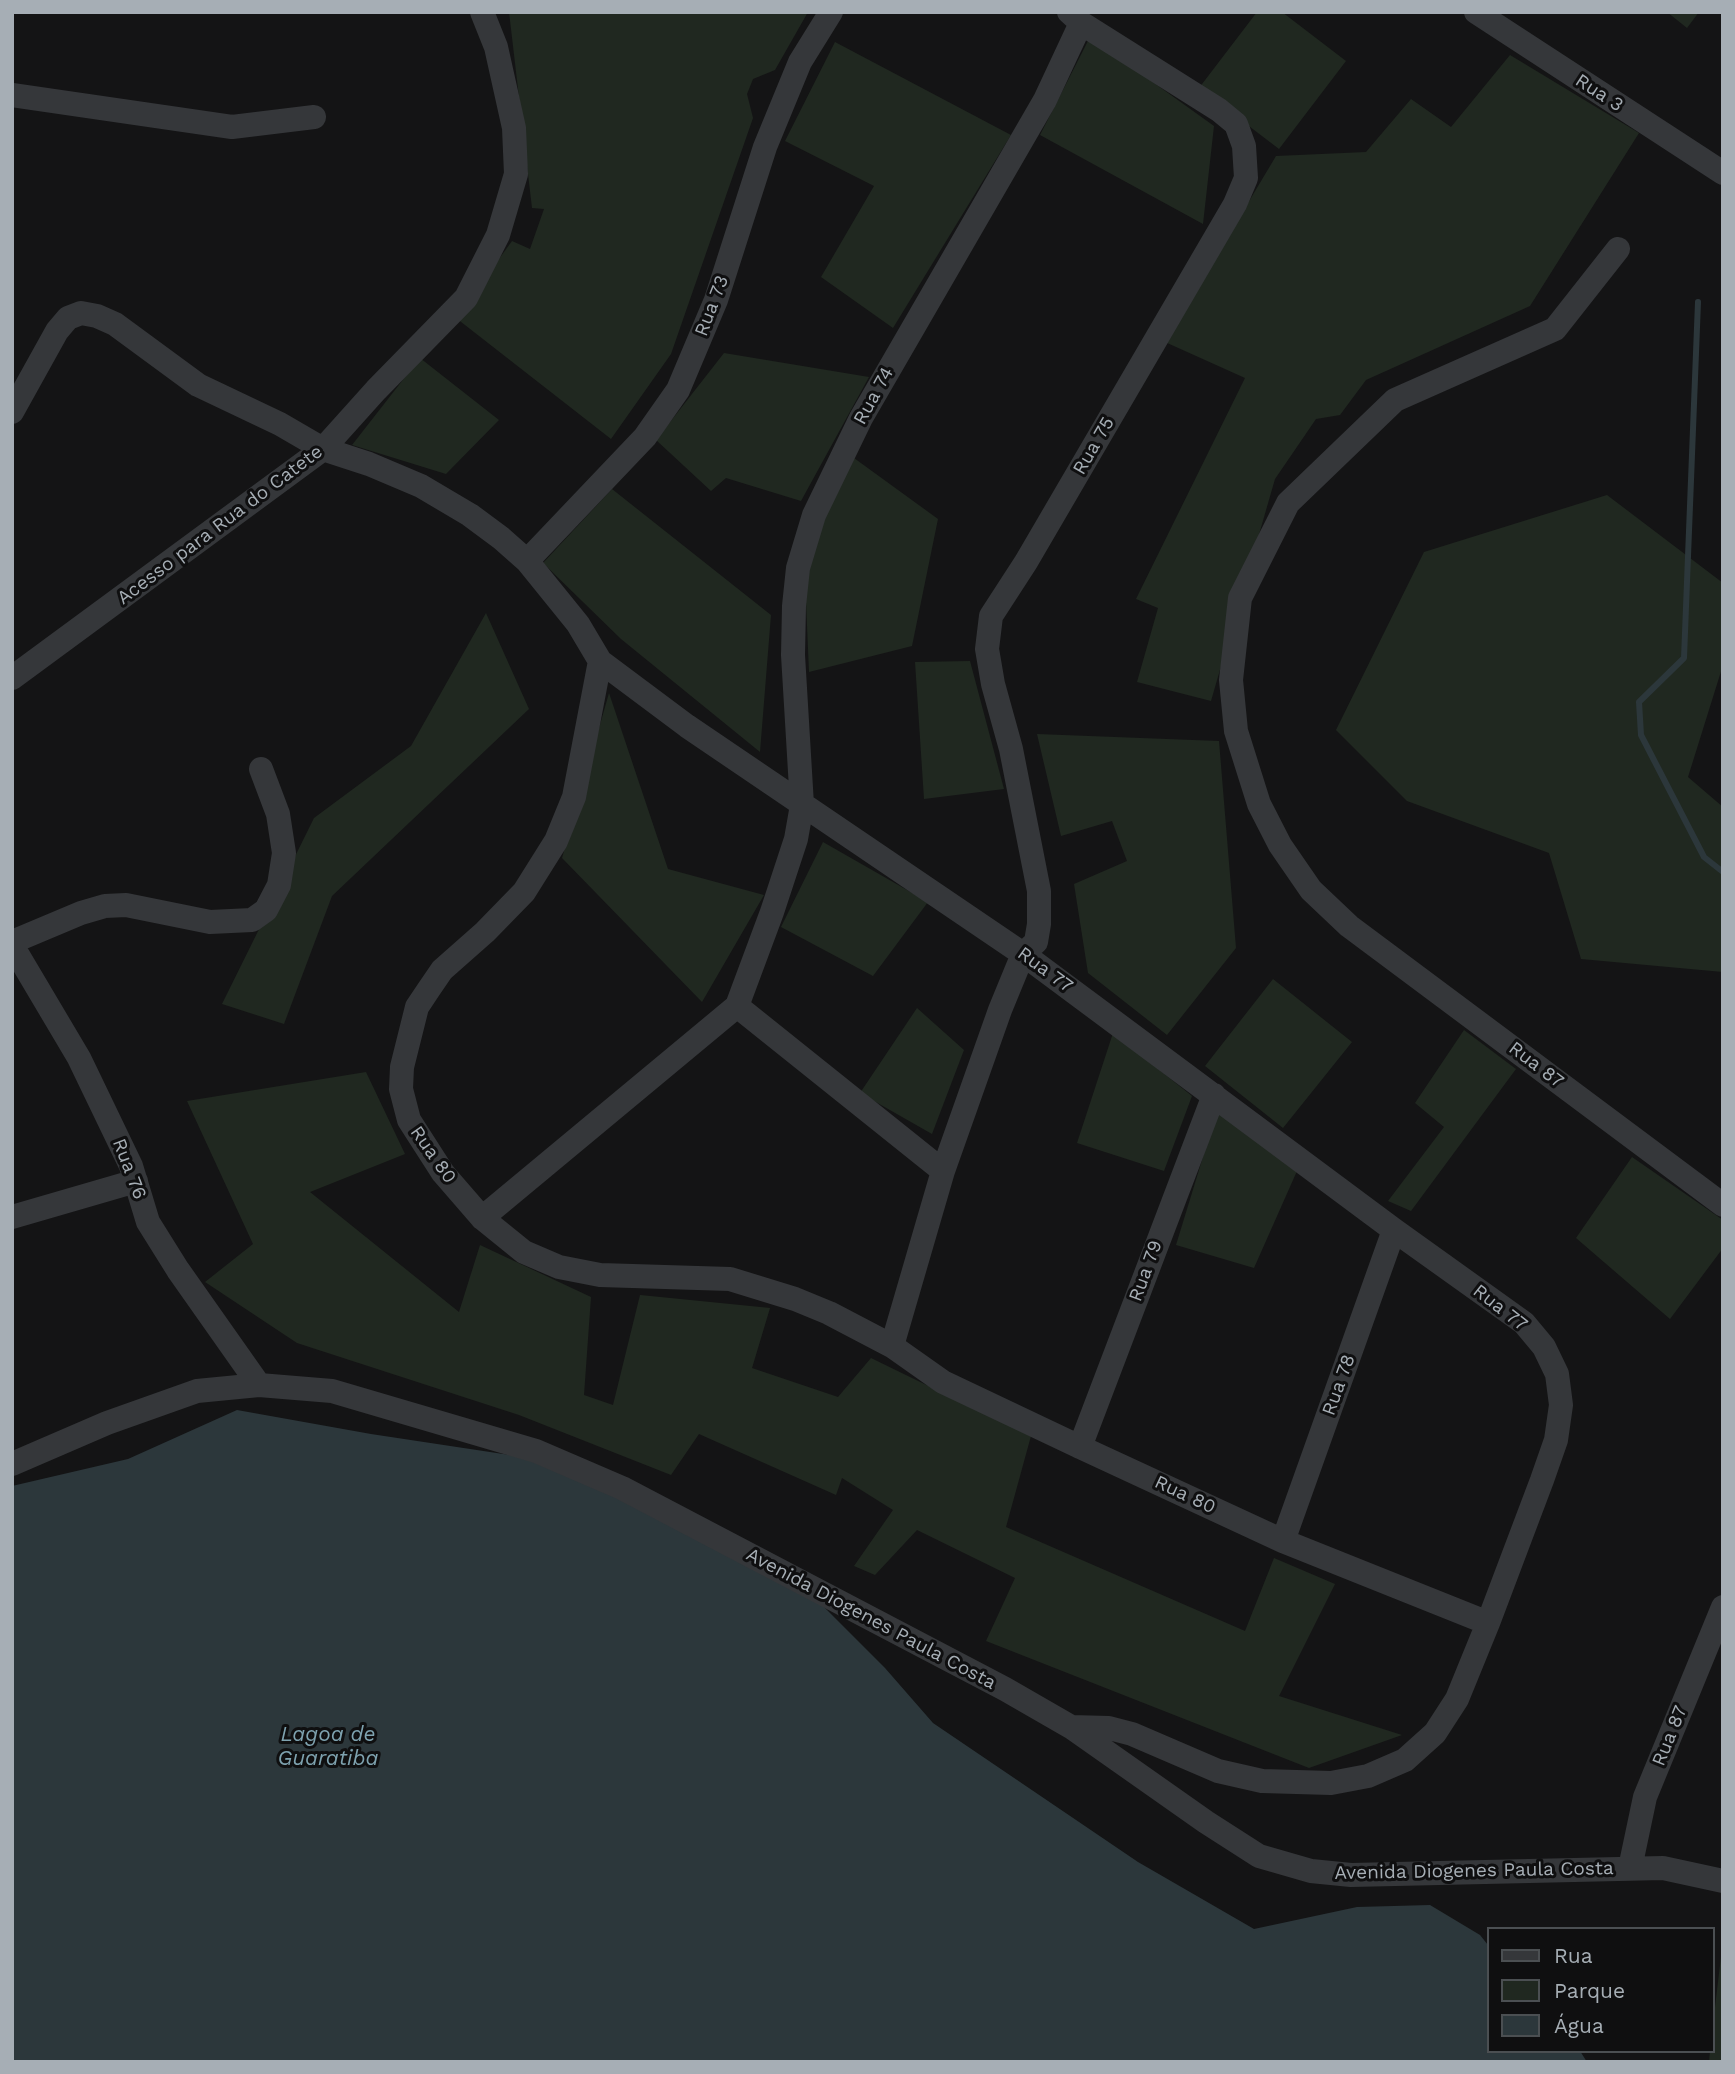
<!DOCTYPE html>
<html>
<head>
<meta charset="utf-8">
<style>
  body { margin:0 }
  #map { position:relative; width:1735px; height:2074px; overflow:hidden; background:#141415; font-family:"Work Sans",sans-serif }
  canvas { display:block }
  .frame { position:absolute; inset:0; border:14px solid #a6aeb5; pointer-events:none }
  .legend { position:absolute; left:1487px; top:1927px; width:228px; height:126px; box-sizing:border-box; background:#0f0f10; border:2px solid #4b4f52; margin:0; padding:9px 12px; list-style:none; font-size:21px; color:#a6aeb5 }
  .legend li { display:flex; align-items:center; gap:14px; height:35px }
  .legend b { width:35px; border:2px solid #4b4f52 }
</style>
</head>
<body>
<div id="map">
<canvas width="1735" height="2074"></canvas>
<div class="frame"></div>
<ul class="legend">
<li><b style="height:9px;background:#35373a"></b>Rua</li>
<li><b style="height:19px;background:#202820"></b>Parque</li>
<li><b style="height:19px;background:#2c373b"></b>Água</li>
</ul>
</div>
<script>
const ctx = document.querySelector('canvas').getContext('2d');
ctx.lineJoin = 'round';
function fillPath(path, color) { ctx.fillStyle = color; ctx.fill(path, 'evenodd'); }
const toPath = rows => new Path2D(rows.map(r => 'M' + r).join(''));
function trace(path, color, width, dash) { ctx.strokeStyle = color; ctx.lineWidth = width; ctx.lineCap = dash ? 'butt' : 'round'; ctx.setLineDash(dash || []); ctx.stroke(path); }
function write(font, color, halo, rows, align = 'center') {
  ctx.font = font + ' "Work Sans",sans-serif'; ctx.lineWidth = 6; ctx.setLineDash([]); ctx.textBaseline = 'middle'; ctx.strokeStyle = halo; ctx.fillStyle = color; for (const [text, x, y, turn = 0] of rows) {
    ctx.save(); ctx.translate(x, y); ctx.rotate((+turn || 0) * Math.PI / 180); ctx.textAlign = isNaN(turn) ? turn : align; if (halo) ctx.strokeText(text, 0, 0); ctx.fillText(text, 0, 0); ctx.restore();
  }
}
const green = toPath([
  [509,12,808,12,775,70,753,79,747,94,753,118,671,354,611,439,456,318,512,241,530,249,544,209,532,208],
  [1257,12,1282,12,1346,61,1279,149,1199,88],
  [1667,12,1699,12,1687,28],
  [1090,37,1214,126,1203,224,1040,135],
  [835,42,1011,135,893,328,821,277,874,186,785,141],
  [1510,55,1639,133,1530,306,1366,380,1340,415,1316,419,1275,479,1211,701,1137,682,1158,608,1136,599,1245,378,1165,342,1276,156,1366,152,1411,99,1451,127],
  [724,353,869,377,801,501,726,478,711,491,656,440],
  [420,358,499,420,446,474,352,445],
  [854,458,938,519,912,646,809,672,804,556],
  [612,489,771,615,760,752,621,639,543,563],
  [1607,495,1723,583,1723,665,1688,777,1723,807,1723,972,1581,959,1549,853,1407,801,1336,730,1424,552],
  [486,613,529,709,332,896,284,1024,222,1004,314,818,411,746],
  [970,661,1004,789,924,799,915,662],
  [609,693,668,869,764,895,702,1002,562,858],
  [1037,734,1219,741,1236,948,1167,1035,1088,973,1074,884,1127,861,1112,821,1061,836],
  [823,842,928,902,873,976,781,927],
  [1273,979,1352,1042,1283,1128,1205,1066],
  [917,1008,964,1050,932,1134,860,1093],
  [1464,1030,1516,1069,1411,1211,1388,1201,1444,1127,1415,1103],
  [1113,1033,1192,1096,1164,1171,1077,1143],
  [366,1072,405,1154,310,1192,459,1312,480,1245,591,1297,584,1395,613,1405,640,1295,770,1308,752,1368,838,1397,871,1358,1031,1436,1006,1527,1245,1631,1274,1558,1335,1584,1279,1696,1402,1735,1309,1768,986,1641,1015,1578,917,1530,875,1575,854,1566,893,1510,842,1478,836,1495,699,1434,671,1475,519,1415,297,1343,205,1282,253,1244,187,1101],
  [1218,1108,1297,1171,1254,1268,1176,1245],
  [1632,1157,1723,1220,1723,1248,1670,1319,1576,1238],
  [1723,1940,1723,2062,1709,2062,1710,2051,1712,2051,1712,2032]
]);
const water = toPath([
  [237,1410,371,1434,523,1457,645,1510,823,1606,885,1668,933,1723,1138,1862,1254,1929,1357,1907,1430,1905,1480,1935,1488,1945,1488,2051,1580,2051,1587,2062,12,2062,12,1486,128,1459]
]);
const stream = toPath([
  [1698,302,1684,658,1639,702,1641,735,1704,857,1723,872]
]);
const street = toPath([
  [1476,12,1723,173],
  [12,95,232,127,314,117],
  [1618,249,1555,329,1395,400,1288,503,1240,598,1231,680,1236,731,1259,804,1280,845,1311,890,1349,926,1723,1205],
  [12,412,57,331,68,318,81,313,97,316,115,324,198,385,280,424,323,449,369,464,421,486,470,515,501,538,527,561,578,624,600,661,687,726,1023,954,1394,1230,1524,1323,1544,1347,1557,1374,1561,1405,1556,1440,1542,1480,1488,1623,1457,1699,1435,1733,1405,1760,1368,1776,1331,1783,1262,1781,1218,1771,1132,1734,1109,1728,1071,1727],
  [527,561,645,437,678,390,716,300,765,147,800,62,831,12],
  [600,661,574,797,556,841,524,892,485,932,442,970,429,989,417,1007,402,1067,401,1089,409,1120,443,1173,482,1218,524,1252,559,1267,600,1275,730,1279,795,1299,829,1313,892,1346,943,1382,1080,1447,1283,1541,1488,1623],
  [12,678,323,449,376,390,466,298,498,235,516,174,514,128,496,47,482,12],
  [12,942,81,913,105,906,126,905,210,922,252,920,266,910,279,885,284,853,278,814,261,769],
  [12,945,79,1058,131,1166,148,1222,178,1270,259,1385],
  [737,1006,943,1171],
  [12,1217,136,1181],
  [482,1218,737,1006,772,912,796,839,802,805,793,655,794,606,798,568,814,515,861,418,1045,100,1081,23],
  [892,1346,943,1171,1000,1010,1023,954,1036,942,1039,924,1039,891,1011,749,993,684,987,649,991,616,1026,562,1235,204,1246,178,1244,146,1236,124,1219,110,1081,23,1069,12],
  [1080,1447,1214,1095],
  [12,1464,107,1423,197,1391,259,1385,332,1391,536,1451,622,1488,1005,1689,1071,1727,1206,1822,1259,1856,1311,1871,1351,1875,1663,1868,1723,1881],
  [1283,1541,1394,1230],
  [1630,1868,1645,1797,1723,1607]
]);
const streetNames = [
  ["Rua 3",1599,93,33],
  ["Rua 73",712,306,-69],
  ["Rua 74",874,396,-61],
  ["Rua 75",1094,446,-60],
  ["Acesso para Rua do Catete",220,525,-37],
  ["Rua 77",1045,970,36],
  ["Rua 87",1536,1065,37],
  ["Rua 80",433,1155,55],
  ["Rua 76",129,1169,69],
  ["Rua 79",1146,1271,-70],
  ["Rua 77",1500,1308,38],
  ["Rua 78",1339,1385,-70],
  ["Rua 80",1185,1495,25],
  ["Avenida Diogenes Paula Costa",871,1619,28],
  ["Rua 87",1670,1736,-68],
  ["Avenida Diogenes Paula Costa",1474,1871,-1]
];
const waterNames = [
  ["Lagoa de",328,1735],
  ["Guaratiba",328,1759]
];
fillPath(green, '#202820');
fillPath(water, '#2c373b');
trace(stream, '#2c373b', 6);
trace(street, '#35373a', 24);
write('19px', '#a6aeb5', '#0f0f10', streetNames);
write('italic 21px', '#7ea2af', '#0f0f10', waterNames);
</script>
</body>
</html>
